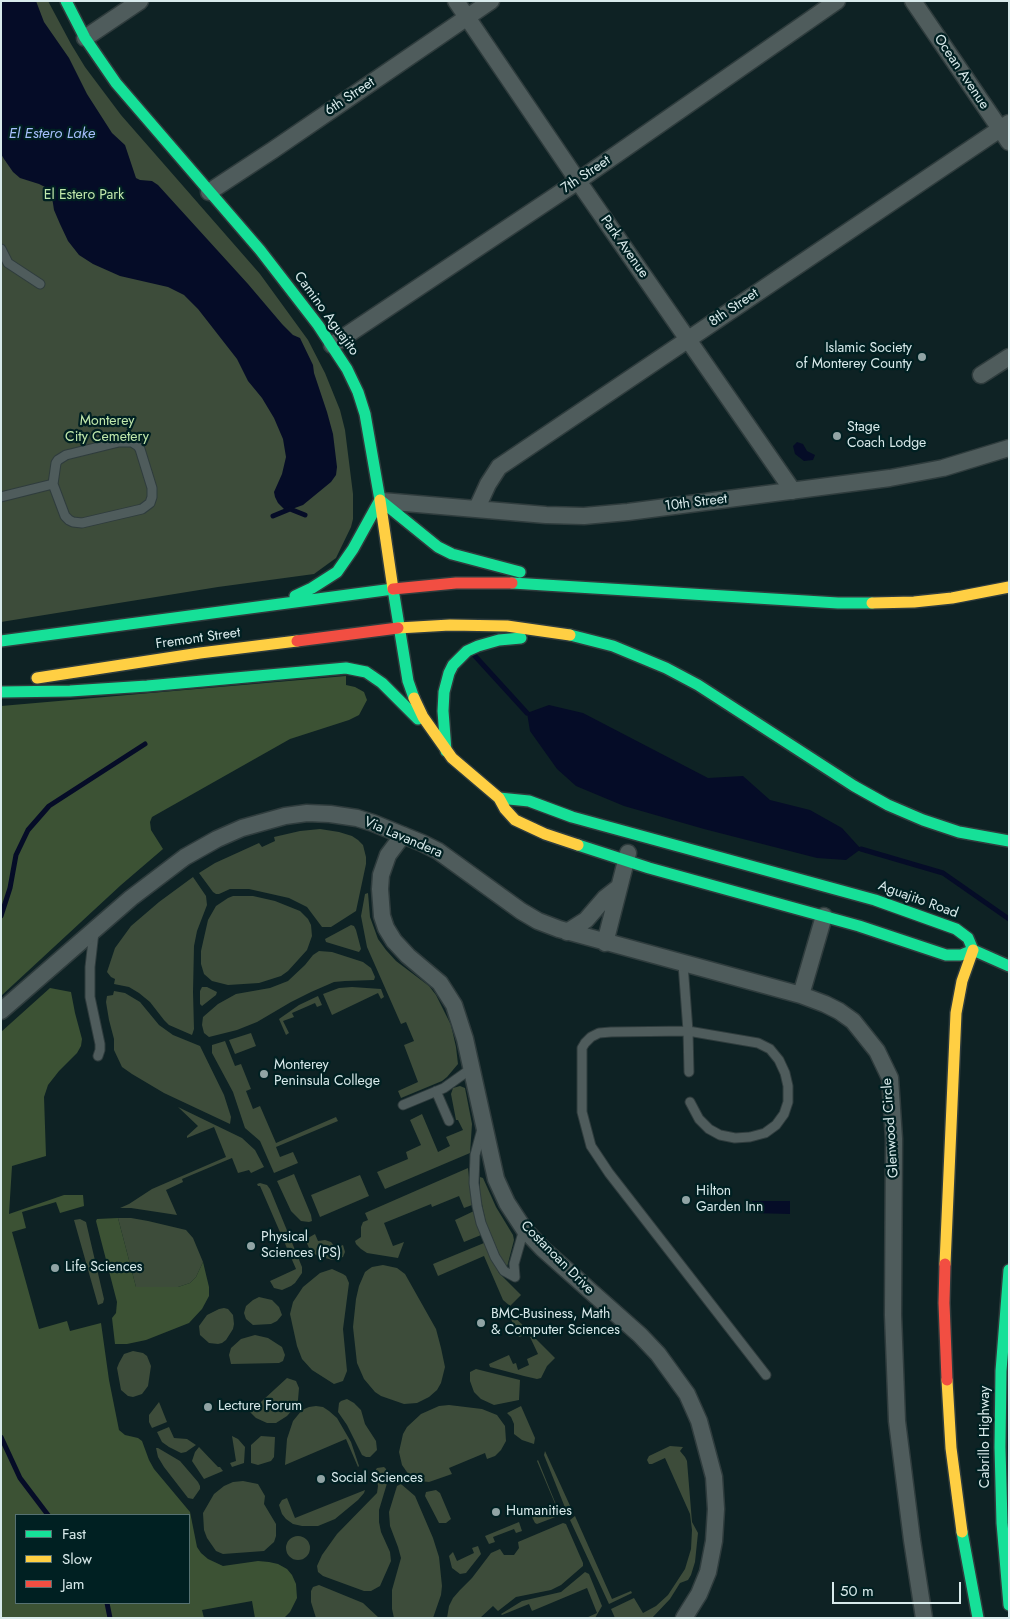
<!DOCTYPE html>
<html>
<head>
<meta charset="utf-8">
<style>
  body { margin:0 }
  #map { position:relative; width:1010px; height:1619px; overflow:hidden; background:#0e2224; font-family:Jost,sans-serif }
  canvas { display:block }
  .frame { position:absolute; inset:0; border:2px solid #d8eaeb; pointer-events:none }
  .legend { position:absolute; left:15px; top:1514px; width:175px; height:90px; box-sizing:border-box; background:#002022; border:1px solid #567172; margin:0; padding:6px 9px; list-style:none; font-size:15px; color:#d8eaeb }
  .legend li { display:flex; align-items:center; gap:10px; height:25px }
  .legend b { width:25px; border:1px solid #567172 }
  .scale { position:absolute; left:832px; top:1582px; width:129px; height:22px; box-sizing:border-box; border:2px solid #d8eaeb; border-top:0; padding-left:6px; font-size:15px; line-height:18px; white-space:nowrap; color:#d8eaeb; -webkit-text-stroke:4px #002022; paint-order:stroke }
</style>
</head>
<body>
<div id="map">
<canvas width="1010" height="1619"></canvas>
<div class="frame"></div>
<ul class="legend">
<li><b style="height:6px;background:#16e098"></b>Fast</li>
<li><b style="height:6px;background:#ffcf43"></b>Slow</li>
<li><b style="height:6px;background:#f24e42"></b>Jam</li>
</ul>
<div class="scale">50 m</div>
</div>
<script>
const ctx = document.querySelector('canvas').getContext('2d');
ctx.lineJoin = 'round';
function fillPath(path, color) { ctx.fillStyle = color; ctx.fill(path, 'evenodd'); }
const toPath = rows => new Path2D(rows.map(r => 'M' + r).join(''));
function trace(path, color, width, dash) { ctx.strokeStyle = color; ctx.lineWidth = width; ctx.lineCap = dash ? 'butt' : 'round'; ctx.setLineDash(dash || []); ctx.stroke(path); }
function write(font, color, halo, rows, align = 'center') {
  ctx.font = font + ' Jost,sans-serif'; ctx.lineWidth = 4.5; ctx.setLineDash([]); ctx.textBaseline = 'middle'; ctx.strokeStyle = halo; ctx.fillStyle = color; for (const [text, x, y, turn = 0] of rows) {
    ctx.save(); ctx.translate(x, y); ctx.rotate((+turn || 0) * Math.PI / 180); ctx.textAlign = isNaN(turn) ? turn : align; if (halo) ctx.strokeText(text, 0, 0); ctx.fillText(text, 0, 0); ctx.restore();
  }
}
const green = toPath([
  [1,1,48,1,71,44,85,67,121,115,260,274,308,340,325,373,340,410,345,430,353,494,353,519,351,527,336,558,314,574,218,587,1,622],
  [320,829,339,832,352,836,358,840,363,845,366,857,366,864,356,911,331,927,322,927,307,907,289,898,249,889,230,889,219,894,216,894,213,892,199,873,215,863,259,843,262,847,275,841,274,837,300,831],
  [193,877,206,896,207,905,197,931,194,946,193,992,194,1029,192,1035,169,1025,164,1020,150,1002,139,993,129,987,114,984,115,979,111,977,107,972,115,948,131,926,159,902],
  [368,893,370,917,378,939,386,950,396,961,429,986,436,995,451,1025,456,1047,458,1064,447,1077,442,1081,401,1098,398,1091,418,1082,404,1045,414,1041,406,1022,401,1024,367,947,361,916,365,894],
  [233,896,253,896,275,901,300,911,308,919,311,925,312,936,307,950,288,971,281,976,259,983,228,985,212,981,204,974,201,964,201,951,208,920,216,906,228,898],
  [351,925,354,926,356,930,361,949,359,952,326,942,325,939],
  [319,951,332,952,363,962,371,968,375,977,374,980,345,981,334,982,311,992,291,1002,257,1022,237,1030,209,1037,204,1033,202,1025,203,1017,218,1004,236,994,270,988,288,981,305,965,313,955],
  [202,987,207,987,217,992,216,995,202,1006,200,1004,200,991],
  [352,987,381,989,384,997,381,999,378,993,332,1015,323,994,339,988],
  [114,991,125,993,140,1002,159,1025,173,1035,200,1046,224,1095,231,1117,230,1124,164,1093,132,1074,122,1067,114,1050,114,1039,109,1020,106,1002,107,996,113,995],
  [318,996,322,1005,317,1007,315,1003,292,1013,294,1017,283,1021,289,1033,286,1035,279,1019,299,1005],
  [251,1033,256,1046,235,1054,229,1040],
  [225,1041,235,1066,241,1064,251,1089,246,1091,253,1109,260,1106,276,1143,336,1117,338,1121,276,1147,280,1157,293,1152,298,1163,274,1173,260,1141,245,1128,233,1092,212,1053,212,1045],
  [460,1086,465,1088,472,1124,470,1153,385,1189,377,1172,408,1159,406,1152,421,1145,410,1120,422,1114,438,1152,450,1146,446,1137,463,1130,458,1120,456,1120,451,1094,453,1088],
  [178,1107,242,1138,255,1150,264,1167,251,1173,249,1170,238,1173,232,1158,182,1179,183,1182,166,1190,177,1215,131,1208,120,1208,129,1204,152,1189,226,1157,214,1127,187,1138,187,1136,198,1126],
  [468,1168,472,1205,464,1208,459,1196,432,1207,431,1204,384,1223,393,1246,404,1242,398,1258,367,1253,361,1249,356,1244,355,1241,361,1237,361,1227,363,1222,368,1220,365,1213],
  [294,1174,311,1215,312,1221,309,1222,301,1221,291,1211,277,1181],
  [360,1175,369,1196,320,1217,311,1195],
  [480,1177,483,1178,496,1207,513,1235,514,1240,507,1267,500,1256,486,1223,480,1195],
  [260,1183,267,1185,270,1189,302,1267,302,1273,295,1283,291,1286,282,1290,274,1288,270,1281,296,1269,260,1186,258,1186,257,1184],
  [474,1211,481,1235,464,1242,455,1220],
  [118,1218,131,1218,148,1221,186,1230,193,1238,203,1262,196,1277,190,1283,178,1287,136,1287],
  [80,1219,86,1222,104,1299,103,1303,98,1305,74,1220],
  [315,1234,318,1241,325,1240,331,1242,336,1248,343,1245,345,1252,343,1257,332,1260,316,1255,309,1248,306,1241,308,1238],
  [484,1243,499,1273,521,1295,510,1306,503,1300,484,1256,438,1276,433,1264],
  [383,1265,397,1268,405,1274,436,1329,441,1348,445,1367,441,1383,437,1390,429,1397,417,1403,404,1404,381,1396,375,1392,364,1379,357,1363,353,1327,356,1299,359,1286,365,1272,369,1269,372,1267],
  [332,1269,343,1274,346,1276,349,1283,343,1329,347,1371,343,1381,334,1384,312,1370,302,1359,297,1346,290,1314,293,1302,303,1287,320,1273],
  [259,1297,272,1300,279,1307,282,1315,277,1321,271,1324,253,1325,246,1319,244,1313,246,1306,253,1300],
  [224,1308,228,1309,233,1315,234,1324,233,1329,226,1340,222,1343,218,1344,209,1343,200,1335,199,1326,207,1315,219,1309],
  [507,1310,531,1333,519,1337],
  [255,1335,268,1338,282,1347,285,1355,283,1361,279,1363,231,1364,229,1355,231,1348,241,1339],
  [533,1336,555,1358,547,1366,541,1378,537,1379,524,1376,490,1367,489,1364,509,1355,513,1364,516,1363,518,1370,529,1365,527,1359,538,1354,530,1337],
  [133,1351,143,1353,147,1356,151,1366,148,1386,142,1394,133,1397,128,1396,121,1390,117,1368,119,1363,124,1354],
  [476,1369,520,1380,519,1400,494,1405,481,1399,474,1392,470,1381,470,1372],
  [287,1378,296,1381,299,1388,298,1400,294,1408,287,1416,276,1423,267,1423,256,1418,250,1412],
  [347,1399,354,1403,361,1410,365,1424,376,1441,377,1450,370,1457,366,1457,362,1455,347,1425,338,1412,339,1403,341,1401],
  [159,1402,167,1422,152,1428,149,1422,149,1415],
  [449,1405,482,1409,497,1415,505,1426,506,1441,501,1450,495,1456,487,1459,485,1453,449,1468,452,1474,429,1482,419,1481,409,1475,402,1465,399,1452,403,1434,407,1427,421,1414,439,1406],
  [316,1406,323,1407,329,1411,337,1418,351,1442,359,1466,358,1467,346,1439,285,1465,287,1439,293,1421,302,1410,309,1407],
  [521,1406,535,1438,534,1444,522,1440,514,1434,514,1424,511,1417,507,1413],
  [169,1427,174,1438,187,1439,196,1445,186,1452,181,1453,169,1447,162,1442,157,1432],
  [232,1436,238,1439,245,1447,244,1463,232,1467,230,1463,236,1461],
  [261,1436,275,1437,274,1457,271,1461,258,1465,251,1463,251,1445],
  [670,1446,683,1447,680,1451,685,1457,687,1461,692,1522,698,1533,695,1562,691,1575,688,1580,680,1583,670,1599,652,1618,615,1618,611,1609,634,1598,643,1613,656,1606,668,1595,685,1569,691,1549,692,1530,690,1514,665,1458,652,1464,649,1464,647,1460,649,1456],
  [199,1447,218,1467,220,1467,223,1471,204,1479,192,1461,195,1452],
  [156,1448,158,1448,180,1461,198,1482,200,1486,200,1489,193,1499,188,1498,164,1467,158,1457],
  [545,1451,572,1510,566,1510,544,1455],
  [538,1460,559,1512,558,1516,537,1524,535,1523,532,1517,556,1506,537,1461],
  [384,1467,386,1469,388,1480,379,1510,379,1522,381,1532,390,1552,391,1561,380,1586,371,1591,364,1591,323,1576,318,1572,317,1566,322,1555,337,1534,377,1493,378,1486,375,1471,377,1468],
  [243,1481,258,1484,265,1496,264,1504,276,1524,276,1536,274,1542,264,1551,223,1554,216,1551,207,1538,204,1530,203,1513,214,1494,224,1486,233,1482],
  [401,1484,415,1496,433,1538,439,1557,442,1586,441,1595,433,1618,394,1618,392,1609,392,1590,401,1558,398,1547,390,1526,389,1512,397,1486],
  [365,1490,364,1493,358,1500,335,1519,318,1526,302,1526,293,1524,286,1519,282,1514,279,1505,282,1500,287,1498,295,1518],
  [436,1490,440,1493,451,1519,446,1523,439,1523,425,1496,426,1492],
  [575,1516,612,1599,631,1591,632,1593,609,1604,570,1520],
  [519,1522,522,1531,516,1533,514,1529,493,1537,495,1542,489,1544,485,1536],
  [563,1523,566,1524,583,1563,583,1566,561,1585,551,1590,516,1597,498,1611,493,1606,480,1618,447,1618,449,1606,453,1598,460,1590,472,1578,491,1553,500,1549,504,1555,514,1555,519,1548,518,1542],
  '286 1548a12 12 0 1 1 24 0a12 12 0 1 1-24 0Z',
  [478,1546,481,1554,466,1573,460,1574,452,1568,449,1556,453,1552,457,1561,474,1553,472,1548],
  [585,1572,589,1574,602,1606,595,1618,586,1618,597,1613,587,1588,532,1611,529,1604,502,1615,501,1614,522,1601,561,1592],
  [319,1585,363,1603,379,1618,316,1618,311,1602,311,1591,313,1587]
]);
const forest = toPath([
  [346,676,346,685,355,687,364,692,367,700,359,715,349,720,290,739,152,817,150,822,151,830,163,849,121,885,1,996,1,706],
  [50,988,71,992,75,1013,82,1039,81,1046,77,1053,59,1071,48,1085,44,1097,46,1156,12,1166,9,1214,64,1195,83,1195,84,1206,60,1213,56,1202,22,1212,26,1228,12,1232,39,1329,67,1321,70,1331,101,1323,109,1380,119,1430,125,1435,138,1438,142,1441,149,1460,154,1469,190,1512,197,1547,201,1553,208,1559,223,1566,258,1561,269,1562,278,1564,287,1569,292,1575,296,1584,297,1598,290,1612,284,1618,255,1618,252,1601,202,1610,204,1618,1,1618,1,1032],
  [16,1515,189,1515,189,1603,16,1603],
  [118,1218,136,1287,178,1287,190,1283,196,1277,203,1262,209,1287,209,1296,202,1309,189,1323,146,1340,127,1344,115,1344,112,1318,116,1313,117,1302,96,1221,97,1219]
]);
const water = toPath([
  [1,1,36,1,44,22,69,58,87,94,112,133,125,145,136,178,140,180,152,181,158,185,248,284,282,324,293,335,300,338,313,365,314,373,327,412,333,434,337,467,336,475,331,482,303,505,292,509,284,509,278,503,275,497,274,492,282,474,286,457,283,439,274,418,262,398,248,381,237,359,198,309,184,295,168,287,120,276,93,264,79,255,68,241,60,224,54,210,52,197,47,188,39,184,20,178,13,172,4,159,1,154],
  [797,442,803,444,807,451,815,455,813,460,804,461,795,454,793,446],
  [549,705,583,713,708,778,743,776,770,800,810,810,842,828,861,849,846,860,817,858,704,829,624,806,576,786,557,769,530,731,527,713],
  [752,1201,790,1201,790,1214,752,1213]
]);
const stream = toPath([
  [273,516,290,509,305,515],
  [475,656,527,713],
  [861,849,943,873,1009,919],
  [1,916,10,888,16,855,28,830,49,806,145,744],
  [1,1437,20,1478,48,1515],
  [107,1603,110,1618]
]);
const lane = toPath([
  [1,249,8,263,40,284],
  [119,442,132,442,138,446,140,449,152,488,152,497,150,503,142,509,82,523,73,522,69,520,65,516,53,484,56,463,58,460,66,455,119,442],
  [1,497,53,484],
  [94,932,90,967,90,997,100,1044,100,1050,98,1056],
  [683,964,688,1031,611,1032,599,1033,591,1037,585,1043,582,1048,582,1112,591,1146,609,1173,766,1375],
  [689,1072,688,1031,758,1043,770,1049,779,1060,785,1073,788,1086,788,1102,784,1114,776,1125,765,1133,750,1137,735,1138,720,1135,709,1129,699,1119,690,1102],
  [436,1091,449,1121],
  [403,1105,444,1088,472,1068],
  [482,1129,475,1155,474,1183,477,1206,481,1223,495,1257,504,1271,515,1277,514,1264,524,1229]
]);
const street = toPath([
  [456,1,578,181,793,491],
  [913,1,1009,142],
  [85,38,140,1],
  [209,192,273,150,491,1],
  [332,345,578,181,837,1],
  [981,375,1009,357],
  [382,501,546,515,584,516,628,512,890,478,943,468,1009,448],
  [477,508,488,484,499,467,1009,123],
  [403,835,388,855,381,875,380,889,382,916,386,928,394,941,408,956,440,983,454,1005,465,1039,496,1179,507,1203,524,1229,543,1249,640,1335,658,1354,687,1394,699,1421,714,1477,716,1509,714,1541,708,1572,699,1594,684,1618],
  [567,932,586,920,605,898,619,887],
  [605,943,628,853],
  [801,995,824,916],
  [1,1011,131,898,185,857,217,839,242,828,285,816,307,813,330,814,357,818,373,823,422,843,438,851,521,911,538,921,559,929,801,995,825,1004,839,1011,853,1021,877,1051,890,1078,894,1139,893,1315,897,1421,912,1540,924,1618]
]);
const fast = toPath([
  [66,1,85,38,116,83,260,250,318,325,347,369,358,392,365,414,380,500],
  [380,500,438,547,452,554,520,572],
  [512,583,838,603,872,603],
  [295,596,312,588,337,572,353,549,380,500],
  [570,635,613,646,666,668,698,685,854,786,888,805,923,820,959,832,1009,841],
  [1,641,393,589,408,681,414,698],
  [1,692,70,691,147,686,346,668,366,672,382,683,418,719],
  [446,751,443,711,444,692,449,673,453,665,467,651,478,646,499,640,521,638],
  [499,798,529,801,572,817,875,900,956,929,968,938,973,950],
  [578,845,649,868,859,926,946,955,961,955,973,950],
  [973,950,1009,966],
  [1009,1270,1001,1371,1000,1447,1002,1523,1009,1605],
  [962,1532,978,1618]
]);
const slow = toPath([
  [380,500,393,589],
  [872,603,914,602,952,598,1009,587],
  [398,628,450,625,507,626,570,635],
  [37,678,200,653,297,641],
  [414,698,423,717,452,758,499,798,505,809,515,820,545,834,578,845],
  [945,1264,956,1013,962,981,973,950],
  [947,1380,951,1448,962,1532]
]);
const jam = toPath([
  [393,589,456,583,512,583],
  [297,641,398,628],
  [945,1264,944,1303,947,1380]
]);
const markers = [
  [922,357,5,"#91a4a5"],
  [837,436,5,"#91a4a5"],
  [264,1074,5,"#91a4a5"],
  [686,1200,5,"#91a4a5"],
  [251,1246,5,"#91a4a5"],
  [55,1268,5,"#91a4a5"],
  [481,1323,5,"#91a4a5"],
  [208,1407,5,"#91a4a5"],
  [321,1479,5,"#91a4a5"],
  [496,1512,5,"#91a4a5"]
];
const streetNames = [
  ["Ocean Avenue",961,72,56],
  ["6th Street",350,97,-34],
  ["7th Street",586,175,-34],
  ["Park Avenue",624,247,55],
  ["8th Street",734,308,-34],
  ["Camino Aguajito",326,314,54],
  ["10th Street",696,503,-7],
  ["Fremont Street",198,639,-8],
  ["Via Lavandera",403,838,23],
  ["Aguajito Road",918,900,20],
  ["Glenwood Circle",891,1128,-94],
  ["Costanoan Drive",557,1258,45],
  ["Cabrillo Highway",986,1437,-90]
];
const parkNames = [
  ["El Estero Park",84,196],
  ["Monterey",107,422],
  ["City Cemetery",107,438]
];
const poiNames = [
  ["Islamic Society",912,349,"right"],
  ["of Monterey County",912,365,"right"],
  ["Stage",847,428],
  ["Coach Lodge",847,444],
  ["Monterey",274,1066],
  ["Peninsula College",274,1082],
  ["Hilton",696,1192],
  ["Garden Inn",696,1208],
  ["Physical",261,1238],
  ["Sciences (PS)",261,1254],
  ["Life Sciences",65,1268],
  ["BMC-Business, Math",491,1315],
  ["& Computer Sciences",491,1331],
  ["Lecture Forum",218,1407],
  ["Social Sciences",331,1479],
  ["Humanities",506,1512]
];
const waterNames = [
  ["El Estero Lake",52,134]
];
fillPath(green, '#3d4c3a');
fillPath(forest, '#3c5234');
fillPath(water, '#050c27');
trace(stream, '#050c27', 5);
trace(lane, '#2f3c3d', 11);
trace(street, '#2f3c3d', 19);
trace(fast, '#2f3c3d', 14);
trace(slow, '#2f3c3d', 14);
trace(jam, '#2f3c3d', 14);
trace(lane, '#4f5c5c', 9);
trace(street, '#4f5c5c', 16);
trace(fast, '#16e098', 11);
trace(slow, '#ffcf43', 11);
trace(jam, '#f24e42', 11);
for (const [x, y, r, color] of markers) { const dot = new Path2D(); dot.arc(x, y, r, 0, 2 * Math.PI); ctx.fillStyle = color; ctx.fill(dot); trace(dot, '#002022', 2); }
write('14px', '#d8eaeb', '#002022', streetNames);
write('14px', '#c1e9ac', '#002022', parkNames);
write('14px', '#d8eaeb', '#002022', poiNames, 'left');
write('italic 15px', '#a5befb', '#002022', waterNames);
</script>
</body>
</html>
